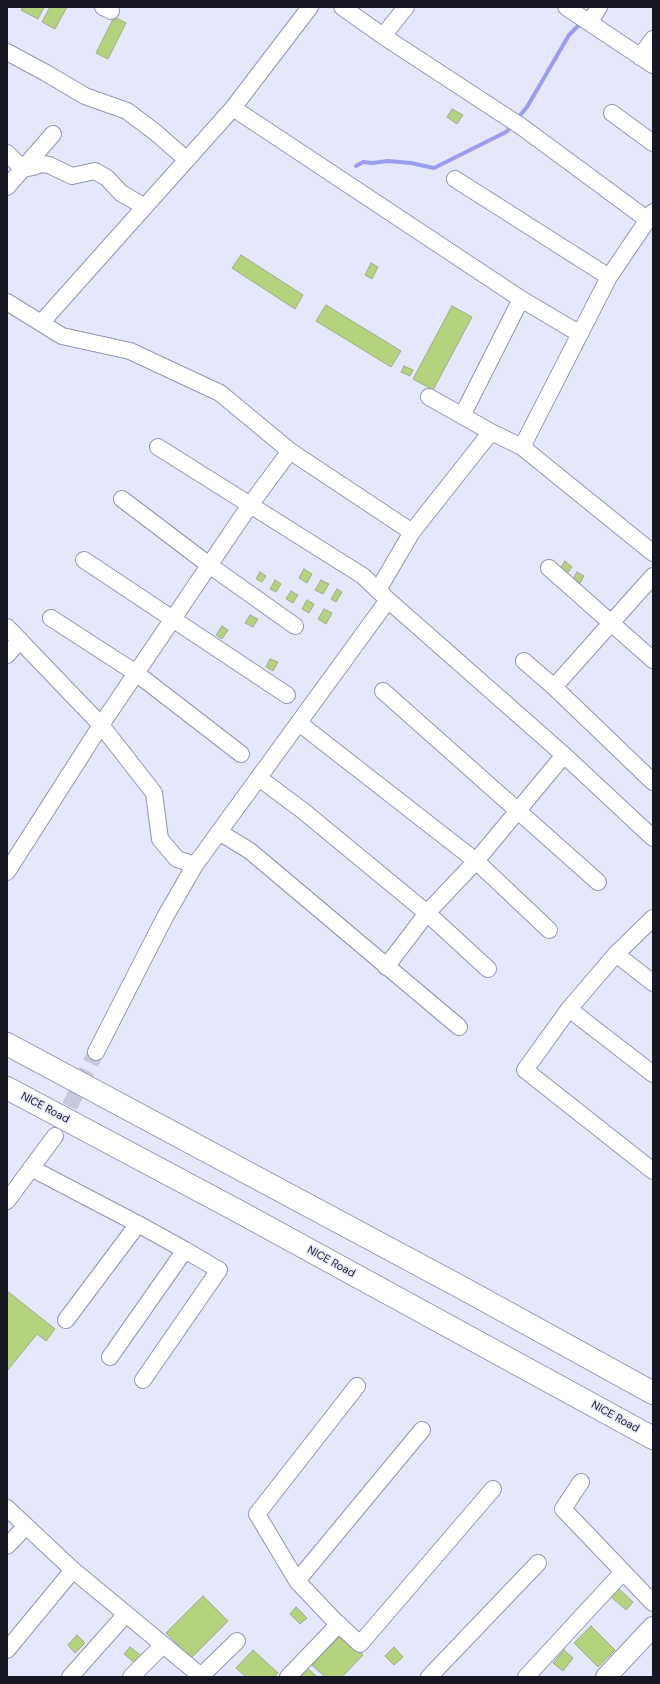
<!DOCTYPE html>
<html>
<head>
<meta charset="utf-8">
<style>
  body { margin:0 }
  #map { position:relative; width:660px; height:1684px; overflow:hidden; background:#e5e7fb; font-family:"DM Sans",sans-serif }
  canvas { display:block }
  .frame { position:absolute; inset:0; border:8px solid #171723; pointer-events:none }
</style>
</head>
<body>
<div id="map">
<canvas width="660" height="1684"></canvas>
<div class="frame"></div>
</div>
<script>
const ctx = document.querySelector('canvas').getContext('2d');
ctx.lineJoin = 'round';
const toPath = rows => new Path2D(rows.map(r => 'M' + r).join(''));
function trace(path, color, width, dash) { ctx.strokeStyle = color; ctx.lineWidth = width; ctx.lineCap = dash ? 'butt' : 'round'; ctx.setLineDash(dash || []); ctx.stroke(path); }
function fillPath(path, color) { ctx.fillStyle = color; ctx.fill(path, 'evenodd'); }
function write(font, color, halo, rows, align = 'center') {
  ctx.font = font + ' "DM Sans",sans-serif'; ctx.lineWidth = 3; ctx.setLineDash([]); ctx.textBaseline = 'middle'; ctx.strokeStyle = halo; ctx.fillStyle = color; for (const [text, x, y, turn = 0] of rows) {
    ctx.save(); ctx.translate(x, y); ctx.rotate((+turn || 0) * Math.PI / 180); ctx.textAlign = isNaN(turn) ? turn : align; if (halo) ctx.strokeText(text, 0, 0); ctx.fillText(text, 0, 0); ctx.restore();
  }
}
const stream = toPath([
  [517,119,527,107,569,35,582,22],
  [356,166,363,162,372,163,388,161,411,163,434,168,506,132,512,126]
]);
const building = toPath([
  [23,7,44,7,38,19,21,10,23,7],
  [50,7,67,7,55,29,42,22,50,7],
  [114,17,126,23,108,59,96,53,114,17],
  [452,109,463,115,457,124,447,117,452,109],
  [241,255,303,295,295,309,232,268,241,255],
  [371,263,378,267,372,279,365,275,371,263],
  [326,305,401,351,391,367,316,321,326,305],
  [452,306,472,317,433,390,413,379,452,306],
  [404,366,413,370,410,376,401,372,404,366],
  [565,561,572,567,566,575,559,570,565,561],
  [304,569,312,574,307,583,299,578,304,569],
  [260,572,266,576,262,582,256,579,260,572],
  [577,572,584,576,580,583,573,579,577,572],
  [275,580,281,584,276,592,270,589,275,580],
  [321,580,329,584,323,594,315,590,321,580],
  [337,589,342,592,336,602,331,599,337,589],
  [291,591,298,595,293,603,286,599,291,591],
  [307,600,314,604,309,613,302,609,307,600],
  [324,609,332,613,326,624,318,619,324,609],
  [250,615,258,619,253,627,245,623,250,615],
  [222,626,228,630,222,639,216,635,222,626],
  [270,659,278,662,273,671,266,667,270,659],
  [7,1291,55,1329,46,1341,37,1334,7,1371,7,1291],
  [618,1588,633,1602,626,1610,610,1596,618,1588],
  [203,1596,228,1621,191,1658,166,1633,203,1596],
  [296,1607,307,1618,300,1624,290,1614,296,1607],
  [591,1626,615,1650,598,1667,574,1643,591,1626],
  [77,1635,85,1643,75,1653,68,1645,77,1635],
  [341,1635,363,1655,342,1677,325,1677,312,1665,341,1635],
  [130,1647,142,1656,136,1664,124,1654,130,1647],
  [394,1647,403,1657,394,1665,385,1656,394,1647],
  [253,1650,278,1673,274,1677,246,1677,236,1668,253,1650],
  [564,1650,573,1658,563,1671,553,1663,564,1650],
  [304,1665,317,1677,292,1677,304,1665]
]);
const minorTunnel = toPath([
  [59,1128,96,1052]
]);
const minor = toPath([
  [103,7,111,11],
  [342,7,383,36,522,127,648,220],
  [566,7,653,65],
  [590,22,599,7],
  [383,36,406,7],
  [7,52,46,73,85,96,127,111,155,132,187,160],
  [640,57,653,39],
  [233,108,521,299,580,334],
  [612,113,653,143],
  [7,153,23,169,33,167,41,164,49,165,72,176,95,171,107,178,121,193,145,207],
  [455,179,609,277],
  [7,187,53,134],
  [7,302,62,336,130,351,220,393,290,451,412,532],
  [41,323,233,108,310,7],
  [429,397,491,432,522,447,609,277,653,212],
  [462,416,521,299],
  [158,447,363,576,388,600,564,755,653,838],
  [522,447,653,553],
  [122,499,209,565,295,626],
  [84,560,287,695],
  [549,568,653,660],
  [378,590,412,532,491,432],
  [51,618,136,673,241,754],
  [7,627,101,725,154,793,160,839,177,859,195,865],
  [7,655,20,640],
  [524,661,554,687,653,782],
  [554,687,653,576],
  [383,691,598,882],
  [299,723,476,861,549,930],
  [259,778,302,810,427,913,488,969],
  [219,832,250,851,459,1027],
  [7,872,101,725,250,505,290,451],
  [653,918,616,954,569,1009,525,1070,653,1171],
  [616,954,653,983],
  [386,967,427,913,476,861,564,755],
  [569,1009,653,1074],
  [96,1052,165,917,195,865,388,600],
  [31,1168,138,1224],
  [7,1201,55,1136],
  [66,1320,138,1224,185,1250],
  [110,1357,185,1250,219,1270,143,1380],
  [422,1430,297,1581,333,1619,360,1644,493,1489],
  [581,1482,563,1509,653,1603],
  [7,1508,73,1570,202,1677],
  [7,1546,26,1526],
  [297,1581,257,1514,357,1386],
  [7,1650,73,1570],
  [70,1677,126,1614],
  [131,1677,163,1645],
  [200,1677,237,1641],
  [288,1677,339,1624],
  [429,1677,538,1563],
  [526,1677,622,1573]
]);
const tertiary = toPath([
  [606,1677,653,1627]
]);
const motorway = toPath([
  [7,1044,468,1291,653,1393],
  [7,1088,236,1210,653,1438]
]);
const streetNames = [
  ["NICE Road",45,1108,28],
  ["NICE Road",331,1262,29],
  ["NICE Road",615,1417,29]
];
trace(stream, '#9b9eee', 4);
fillPath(building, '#b5d27d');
trace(building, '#a1ac8e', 1);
trace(minorTunnel, '#c6c8db', 16, [16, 8]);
trace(minor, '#9294b2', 18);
trace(tertiary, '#9294b2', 22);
trace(motorway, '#9294b2', 24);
trace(minor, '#fff', 16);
trace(tertiary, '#fff', 20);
trace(motorway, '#fff', 22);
write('11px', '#171723', '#e5e7fb', streetNames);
</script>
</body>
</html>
